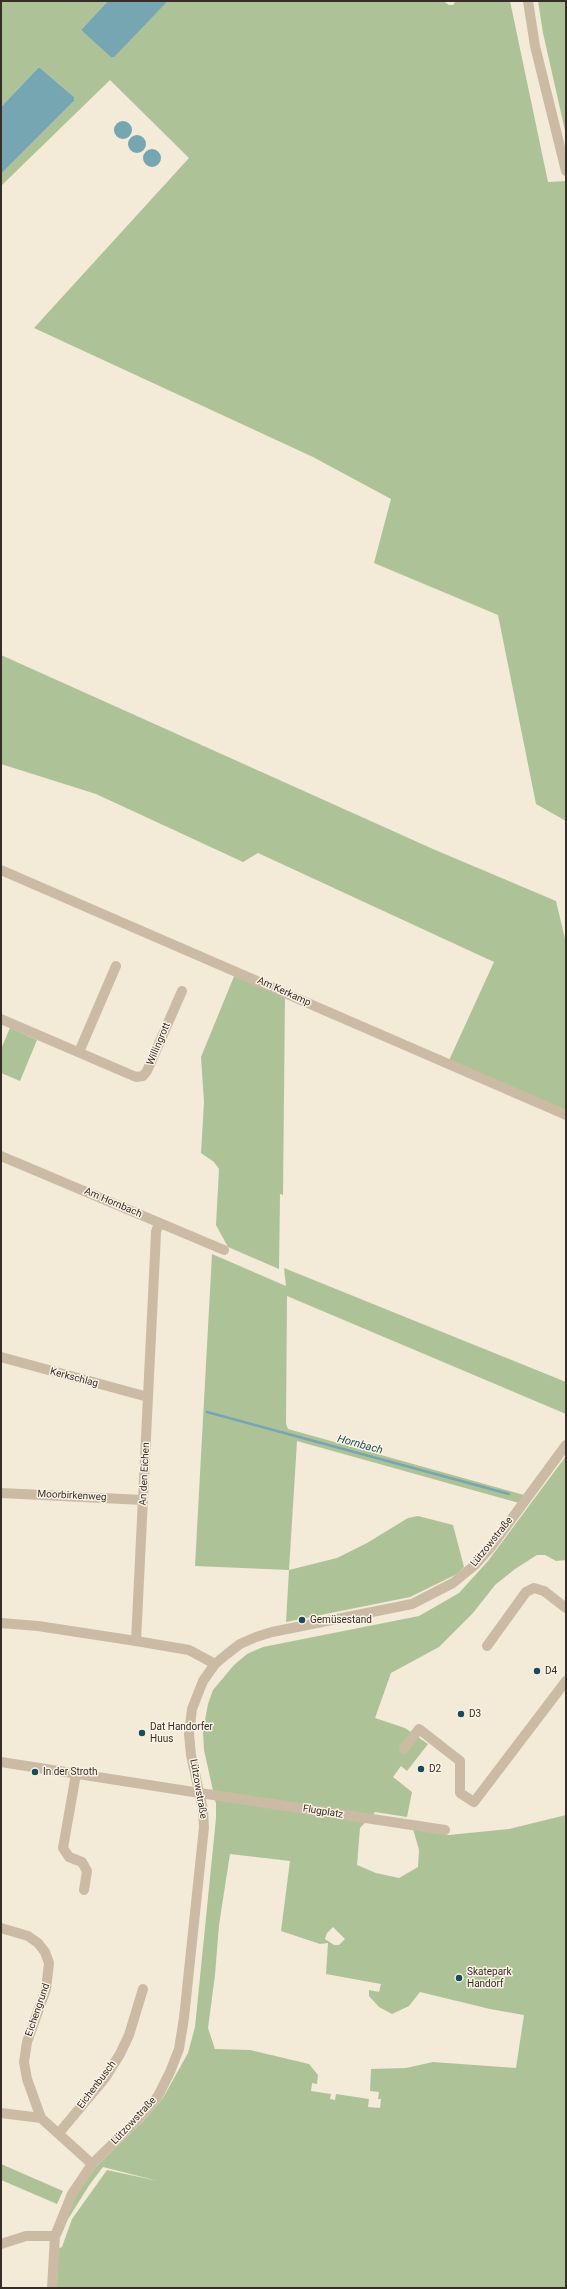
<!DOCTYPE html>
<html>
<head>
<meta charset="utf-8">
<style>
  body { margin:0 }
  #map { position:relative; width:567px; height:2289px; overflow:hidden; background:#f3ead8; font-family:Roboto,sans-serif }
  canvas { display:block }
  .frame { position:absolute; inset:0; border:2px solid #362d26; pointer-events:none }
</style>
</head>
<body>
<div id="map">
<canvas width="567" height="2289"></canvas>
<div class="frame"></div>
</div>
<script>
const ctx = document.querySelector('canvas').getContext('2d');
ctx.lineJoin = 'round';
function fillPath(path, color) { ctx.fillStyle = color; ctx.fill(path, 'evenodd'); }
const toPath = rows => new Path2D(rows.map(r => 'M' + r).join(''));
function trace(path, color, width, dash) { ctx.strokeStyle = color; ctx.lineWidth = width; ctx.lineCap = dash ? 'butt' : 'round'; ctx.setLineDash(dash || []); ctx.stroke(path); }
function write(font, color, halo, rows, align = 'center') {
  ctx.font = font + ' Roboto,sans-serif'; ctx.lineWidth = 3; ctx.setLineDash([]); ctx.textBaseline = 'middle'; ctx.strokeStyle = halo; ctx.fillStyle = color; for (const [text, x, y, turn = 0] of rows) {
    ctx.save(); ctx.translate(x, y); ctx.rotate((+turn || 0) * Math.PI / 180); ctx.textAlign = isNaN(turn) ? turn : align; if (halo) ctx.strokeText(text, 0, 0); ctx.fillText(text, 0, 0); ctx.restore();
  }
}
const green = toPath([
  [1,1,108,1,81,30,113,57,168,1,443,1,449,5,453,5,456,1,510,1,548,182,566,181,566,821,536,804,498,615,374,563,391,499,313,457,34,328,189,158,110,80,1,186,1,174,74,101,74,97,39,67,1,107],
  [538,1,566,1,566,135,543,33],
  [1,655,433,849,556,901,566,943,566,1113,446,1067,494,962,258,853,243,862,96,794,1,764],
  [235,974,285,995,283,1195,280,1194,279,1269,228,1247,216,1225,219,1169,214,1162,201,1153,204,1102,201,1057],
  [10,1028,37,1040,20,1081,1,1073,1,1049],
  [212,1254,286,1286,284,1268,566,1382,566,1414,287,1296,286,1424,288,1429,524,1495,519,1503,297,1441,289,1570,337,1558,367,1543,408,1518,418,1516,453,1525,464,1567,457,1574,410,1597,286,1622,289,1570,195,1566],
  [566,1456,566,1560,556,1561,545,1555,537,1555,515,1569,495,1585,473,1613,439,1647,391,1673,375,1718,405,1728,428,1744,407,1771,401,1766,393,1777,412,1792,407,1817,375,1812,360,1828,357,1865,376,1873,399,1878,418,1867,419,1850,413,1829,449,1835,509,1829,566,1815,566,2288,57,2288,58,2249,62,2247,72,2219,107,2170,158,2181,103,2167,90,2184,68,2219,60,2238,62,2228,75,2197,96,2167,143,2121,163,2098,188,2053,195,2027,216,1818,216,1804,204,1750,203,1731,208,1704,213,1690,234,1665,247,1654,263,1647,419,1616,459,1593,488,1561],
  [230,1854,290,1861,281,1931,320,1944,328,1943,326,1974,381,1984,379,1992,369,1990,369,1996,379,2007,392,2014,409,2006,420,1992,490,2009,524,2015,516,2068,433,2062,406,2068,371,2069,370,2091,379,2092,378,2099,381,2099,380,2108,368,2107,369,2099,336,2094,335,2100,330,2099,331,2094,311,2091,312,2083,317,2084,318,2075,309,2064,250,2050,215,2049,208,2028,215,1975,219,1925],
  [333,1927,345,1939,339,1945,334,1945,325,1939,327,1933],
  [1,2164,63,2191,57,2204,1,2180]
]);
const water = toPath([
  [108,1,168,1,114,57,111,57,81,30],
  [39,67,74,97,74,101,1,174,1,107],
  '114 130a9 9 0 1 1 18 0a9 9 0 1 1-18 0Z',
  '128 144a9 9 0 1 1 18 0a9 9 0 1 1-18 0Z',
  '143 158a9 9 0 1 1 18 0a9 9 0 1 1-18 0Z'
]);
const stream = toPath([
  [207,1412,509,1494]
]);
const minor = toPath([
  [528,1,535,46,566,171],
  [1,870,566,1115],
  [1,1019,136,1077,143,1076,147,1071,182,991],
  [79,1052,116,966],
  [1,1156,224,1250],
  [159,1223,156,1232,155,1254,136,1641,189,1650,215,1664],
  [1,1357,148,1397],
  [1,1493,143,1500],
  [1,1623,38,1626,136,1641],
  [487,1646,526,1592,534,1588,544,1591,566,1608],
  [404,1749,419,1729,460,1761,460,1793,474,1802,566,1681],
  [76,1774,63,1848,69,1857,82,1862,87,1871,84,1890],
  [200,1793,445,1830],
  [1,1928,28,1936,38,1943,45,1952,49,1963,46,1989,27,2042,24,2062,27,2079,41,2118,92,2164],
  [1,2113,41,2118],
  [59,2133,105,2078,120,2054,129,2035,143,1989]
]);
const tertiary = toPath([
  [1,1762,200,1793],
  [1,2244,26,2236,55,2236],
  [52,2288,55,2236,72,2194,92,2164,138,2119,158,2096,170,2072,179,2049,184,2018,204,1827,203,1810,191,1755,189,1734,192,1709,203,1681,215,1664,227,1654,240,1644,256,1637,272,1632,412,1604,453,1583,475,1565,491,1547,566,1445]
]);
const markers = [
  [302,1620,4,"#194c59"],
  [537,1671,4,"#194c59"],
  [461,1714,4,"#194c59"],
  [142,1733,4,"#194c59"],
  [421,1769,4,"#194c59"],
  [35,1772,4,"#194c59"],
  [459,1978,4,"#194c59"]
];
const streetNames = [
  ["Am Kerkamp",284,992,24],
  ["Willingrott",159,1044,-67],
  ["Am Hornbach",113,1203,23],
  ["Kerkschlag",74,1378,15],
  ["An den Eichen",145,1474,-87],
  ["Moorbirkenweg",72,1496,3],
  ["Lützowstraße",492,1542,-51],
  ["Lützowstraße",198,1789,80],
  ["Flugplatz",323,1812,9],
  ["Eichengrund",38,2010,-71],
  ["Eichenbusch",97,2085,-53],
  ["Lützowstraße",134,2121,-47]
];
const poiNames = [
  ["Gemüsestand",310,1620],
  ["D4",545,1671],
  ["D3",469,1714],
  ["Dat Handorfer",150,1727],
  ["Huus",150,1739],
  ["D2",429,1769],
  ["In der Stroth",43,1772],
  ["Skatepark",467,1972],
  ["Handorf",467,1984]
];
const waterNames = [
  ["Hornbach",360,1445,15]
];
fillPath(green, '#aec298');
fillPath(water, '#76a6b1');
trace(stream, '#76a6b1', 2.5);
trace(minor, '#cbbba4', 10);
trace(tertiary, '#cbbba4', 10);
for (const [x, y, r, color] of markers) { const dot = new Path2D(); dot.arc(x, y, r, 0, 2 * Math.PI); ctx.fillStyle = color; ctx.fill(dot); trace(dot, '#faf3e5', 1.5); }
write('10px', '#362d26', '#faf3e5', streetNames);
write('10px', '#362d26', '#faf3e5', poiNames, 'left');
write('italic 11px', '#194c59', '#faf3e5', waterNames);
</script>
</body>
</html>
